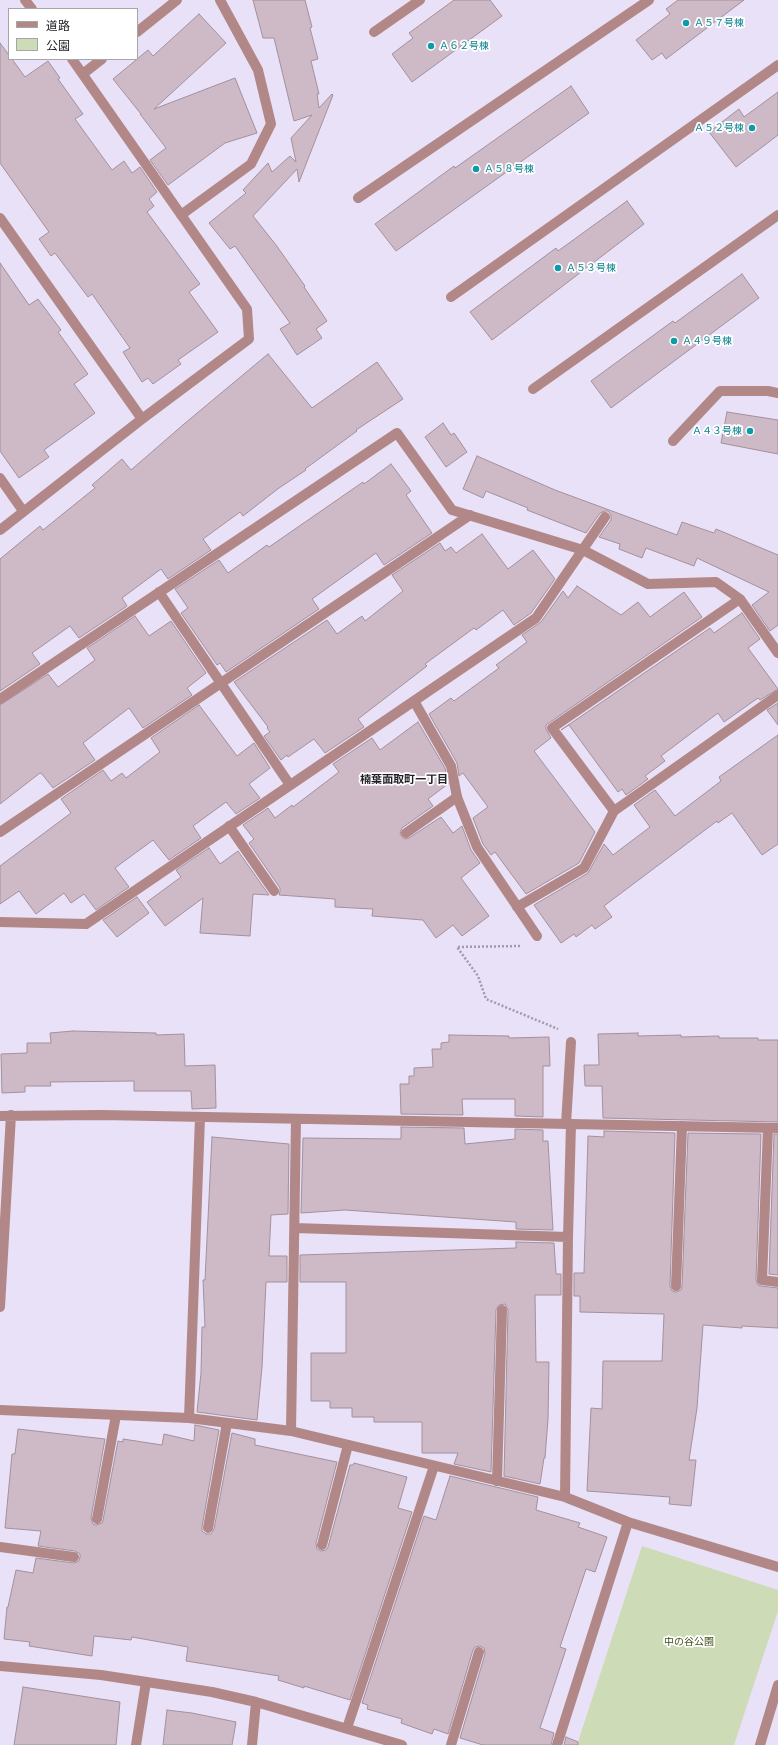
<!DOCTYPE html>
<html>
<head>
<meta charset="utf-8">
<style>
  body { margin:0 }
  #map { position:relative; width:778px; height:1745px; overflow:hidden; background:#e9e1f7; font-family:Barlow,"Noto Sans JP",sans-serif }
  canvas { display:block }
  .legend { position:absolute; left:8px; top:8px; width:130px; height:52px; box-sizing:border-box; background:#fff; border:1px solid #a6a5a7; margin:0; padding:5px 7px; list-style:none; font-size:12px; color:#201d24 }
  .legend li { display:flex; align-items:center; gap:8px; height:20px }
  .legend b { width:20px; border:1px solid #a6a5a7 }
</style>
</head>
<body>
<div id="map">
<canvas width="778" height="1745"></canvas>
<ul class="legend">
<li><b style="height:5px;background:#b18887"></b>道路</li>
<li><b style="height:11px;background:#cedbb7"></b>公園</li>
</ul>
</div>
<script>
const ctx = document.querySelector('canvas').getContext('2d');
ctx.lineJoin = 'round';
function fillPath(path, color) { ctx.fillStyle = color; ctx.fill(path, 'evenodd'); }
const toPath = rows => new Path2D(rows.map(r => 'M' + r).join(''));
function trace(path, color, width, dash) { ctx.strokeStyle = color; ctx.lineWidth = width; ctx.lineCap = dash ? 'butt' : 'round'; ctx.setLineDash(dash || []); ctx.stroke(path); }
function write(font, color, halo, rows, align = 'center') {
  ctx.font = font + ' Barlow,"Noto Sans JP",sans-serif'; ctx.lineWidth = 3.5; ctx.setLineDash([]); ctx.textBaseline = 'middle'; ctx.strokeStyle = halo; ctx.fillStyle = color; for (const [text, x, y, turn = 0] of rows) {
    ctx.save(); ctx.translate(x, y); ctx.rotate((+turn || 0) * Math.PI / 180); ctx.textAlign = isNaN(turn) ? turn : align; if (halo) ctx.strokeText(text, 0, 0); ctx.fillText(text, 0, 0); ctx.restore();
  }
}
const green = toPath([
  [642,1546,778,1590,778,1611,734,1745,577,1745]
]);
const building = toPath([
  [253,0,305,0,312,27,310,28,318,59,311,61,319,94,317,94,319,108,332,94,333,95,299,182,297,169,253,216,276,245,305,286,304,287,327,321,316,329,322,338,297,355,280,329,290,323,235,246,230,249,209,223,246,193,243,190,268,163,272,172,290,156,296,162,291,138,312,115,294,121,274,38,263,38,253,0],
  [454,0,490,0,502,16,412,82,392,54,413,38,409,33,454,0],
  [678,0,744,0,666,59,662,53,652,60,636,40,670,14,666,9,678,0],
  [199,14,226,43,154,109,235,78,257,133,225,143,168,185,150,160,166,148,140,114,141,114,113,79,148,50,153,56,199,14],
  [0,43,9,55,9,59,12,59,25,77,48,61,60,78,58,79,83,114,75,119,112,170,124,161,132,173,140,167,157,192,149,199,154,206,147,212,200,284,189,292,218,332,178,360,181,364,153,384,148,378,142,382,123,352,130,348,92,294,88,297,55,253,51,256,39,239,49,232,0,163,0,43],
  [571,86,589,113,396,251,375,224,454,166,455,168,571,86],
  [778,92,778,135,736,167,709,132,739,109,744,117,778,92],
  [627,201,644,224,492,340,470,312,556,248,558,251,627,201],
  [0,263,29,305,38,299,61,330,58,332,88,374,74,384,95,413,44,450,49,457,19,478,0,451,0,263],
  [742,274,759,298,611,408,591,381,673,321,675,323,742,274],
  [268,354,312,408,377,362,403,399,356,430,357,431,305,469,306,470,279,488,243,516,240,512,203,539,211,550,168,579,161,569,122,598,127,606,79,638,70,626,32,653,40,664,0,691,0,559,40,526,43,530,95,488,92,485,122,459,131,470,184,424,268,354],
  [727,412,778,420,778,454,721,443,727,412],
  [443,423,451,435,454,433,467,452,446,467,425,437,443,423],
  [477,456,555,490,677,535,682,522,714,533,716,529,778,555,778,625,770,631,752,605,769,592,697,558,694,566,646,548,642,558,619,549,620,544,599,537,611,520,611,515,608,511,605,511,600,513,586,533,527,510,528,508,486,491,483,498,463,489,477,456],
  [391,464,411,491,406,495,432,533,384,565,376,553,312,599,319,609,226,672,220,663,217,665,181,613,188,608,175,589,219,560,228,573,267,545,269,547,363,482,364,484,391,464],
  [482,534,508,569,533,550,555,579,531,613,514,625,503,610,476,630,474,628,425,664,427,666,358,719,364,727,325,753,314,739,288,757,287,755,281,760,264,736,270,732,267,728,268,727,234,682,327,620,337,634,362,616,365,621,403,591,392,575,440,543,445,551,451,547,456,553,482,534],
  [577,586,621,615,638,602,650,617,684,592,702,617,546,725,546,729,551,738,534,751,595,832,579,863,526,894,495,852,491,855,483,844,473,818,488,807,463,773,459,776,457,763,429,714,451,698,454,701,499,668,496,665,527,642,522,635,541,622,563,591,568,598,577,586],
  [742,613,760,639,748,648,778,689,760,700,758,698,724,722,718,713,661,756,665,761,645,776,648,779,626,795,622,789,618,792,569,725,561,730,710,628,714,633,742,613],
  [135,616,149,636,171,621,206,673,187,688,192,695,143,728,129,708,83,743,95,760,53,788,42,774,40,773,0,804,0,705,48,674,58,687,95,660,87,648,135,616],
  [778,703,778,725,767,710,778,703],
  [199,705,237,756,254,743,270,768,249,784,260,798,236,814,226,802,193,826,201,838,169,860,153,840,115,868,129,887,96,910,84,894,71,903,64,893,36,914,19,891,0,904,0,866,71,813,61,799,103,770,111,781,122,773,126,778,160,752,151,738,199,705],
  [418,722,445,768,448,784,428,799,433,806,402,828,400,834,404,839,409,838,441,817,453,833,462,826,471,850,480,863,461,878,489,916,462,936,453,925,436,938,423,920,372,916,373,909,335,907,335,899,279,895,280,891,280,888,249,843,254,839,243,825,268,808,275,818,292,805,293,807,339,772,333,764,372,738,380,750,418,722],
  [778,735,778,844,762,855,732,813,718,823,717,821,604,906,612,917,595,929,592,925,576,937,574,934,561,943,534,905,588,873,604,844,613,855,650,827,634,805,655,790,675,816,721,781,719,777,778,735],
  [209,848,220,864,238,851,269,895,253,894,250,936,200,933,203,898,165,926,147,902,181,877,176,870,209,848],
  [137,897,149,913,117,937,103,920,137,897],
  [73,1031,156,1033,156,1035,184,1034,185,1066,215,1065,216,1108,192,1109,191,1091,134,1091,134,1081,50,1082,51,1086,25,1086,25,1092,2,1093,1,1054,27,1053,27,1043,51,1043,50,1033,73,1031],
  [638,1033,638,1036,681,1035,681,1037,719,1036,719,1038,758,1038,758,1040,778,1040,778,1122,603,1118,602,1086,585,1086,584,1065,599,1065,598,1034,638,1033],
  [449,1035,509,1036,509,1038,549,1037,550,1066,543,1066,543,1117,515,1116,515,1099,462,1099,463,1115,401,1114,400,1084,409,1084,409,1076,414,1076,414,1068,433,1067,432,1049,441,1049,441,1043,449,1042,449,1035],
  [401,1127,464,1128,465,1144,515,1139,515,1129,543,1130,543,1141,548,1141,553,1230,516,1229,516,1222,345,1210,301,1213,303,1138,401,1139,401,1127],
  [604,1131,675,1133,670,1286,672,1291,676,1292,681,1290,682,1286,688,1133,761,1134,756,1280,758,1285,761,1286,778,1288,778,1328,742,1326,742,1328,703,1325,697,1408,689,1460,696,1460,691,1506,669,1504,670,1497,587,1491,591,1408,602,1409,603,1361,662,1361,664,1314,580,1312,580,1296,574,1296,574,1273,584,1273,588,1136,604,1137,604,1131],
  [774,1134,778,1134,778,1275,769,1274,774,1134],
  [212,1137,289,1144,288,1214,271,1215,269,1256,287,1256,287,1282,266,1282,262,1367,257,1420,197,1412,201,1373,202,1327,205,1327,203,1280,205,1280,212,1137],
  [516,1242,554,1243,556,1274,561,1274,561,1295,535,1295,536,1362,549,1362,548,1419,545,1458,544,1458,540,1484,504,1476,508,1310,505,1304,499,1305,496,1310,491,1472,454,1464,458,1453,422,1453,422,1422,374,1422,374,1417,352,1417,352,1408,330,1408,330,1401,311,1401,311,1353,346,1353,346,1282,300,1282,300,1255,516,1248,516,1242],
  [195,1425,219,1430,202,1527,202,1531,206,1534,211,1534,214,1529,232,1433,255,1439,255,1445,337,1462,316,1543,317,1549,321,1551,326,1550,328,1547,350,1465,353,1465,354,1463,407,1477,398,1508,412,1512,350,1700,304,1686,304,1688,278,1680,279,1676,186,1661,188,1647,132,1637,131,1640,94,1636,92,1656,29,1646,30,1642,4,1639,7,1607,8,1607,16,1570,33,1573,36,1558,74,1563,79,1561,80,1557,80,1554,75,1551,38,1546,41,1531,5,1528,12,1454,15,1454,18,1429,105,1439,91,1518,93,1524,96,1525,102,1523,103,1520,118,1441,123,1442,123,1439,162,1445,164,1434,194,1441,195,1425],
  [450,1476,538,1497,536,1510,580,1523,578,1527,607,1537,595,1572,586,1569,560,1647,566,1649,540,1728,554,1733,551,1745,483,1745,460,1738,485,1654,484,1648,480,1646,475,1647,473,1650,448,1734,434,1729,432,1734,401,1723,402,1719,367,1709,368,1705,362,1703,424,1516,436,1520,450,1476],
  [23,1687,120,1702,116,1745,14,1745,23,1687],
  [167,1710,192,1713,236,1722,232,1745,163,1745,167,1710],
  [566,1737,578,1742,578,1745,564,1745,566,1737]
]);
const path = toPath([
  [520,946,457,947,478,976,486,999,558,1029]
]);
const lane = toPath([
  [229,826,274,891],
  [406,833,457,797],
  [566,1124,571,1042],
  [768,1128,762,1280,778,1282],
  [676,1286,682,1126],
  [97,1519,116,1415],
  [208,1528,227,1423],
  [322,1545,348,1445],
  [0,1547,74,1557],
  [136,1745,146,1682],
  [451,1745,479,1652]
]);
const street = toPath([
  [25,0,32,9],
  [137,32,177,0],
  [374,32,420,0],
  [84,73,102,59],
  [358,198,649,0],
  [181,215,251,164,271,124,258,70,220,0],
  [0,218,142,419],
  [451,297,778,65],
  [533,389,778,215],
  [673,441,720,391,768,391,778,393],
  [0,478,23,511],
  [0,530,142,419,249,339,247,309,72,59],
  [159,592,290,785],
  [0,699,397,433,452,510,583,550,648,584,716,582,740,599,778,653],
  [414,701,451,766,457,797,477,847,537,936],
  [614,811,552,728,740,599],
  [0,832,470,515],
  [517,907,584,868,614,811,778,695],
  [0,922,86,924,536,618,605,517],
  [0,1116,102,1115,778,1128],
  [295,1228,568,1237],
  [0,1307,11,1115],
  [0,1410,189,1418,291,1431,565,1497,628,1522,778,1567],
  [189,1418,200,1117],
  [291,1431,296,1119],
  [497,1481,502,1310],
  [565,1497,568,1237,571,1124],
  [0,1666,101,1675,212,1692,256,1702,402,1745],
  [347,1728,434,1466],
  [252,1745,256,1702],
  [557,1745,628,1522],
  [760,1745,778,1685]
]);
const markers = [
  [686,23,4,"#0f9aa8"],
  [431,46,4,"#0f9aa8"],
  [752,128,4,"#0f9aa8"],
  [476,169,4,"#0f9aa8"],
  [558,268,4,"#0f9aa8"],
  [674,341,4,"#0f9aa8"],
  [750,431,4,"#0f9aa8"]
];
const cultureNames = [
  ["Ａ５７号棟",694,23],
  ["Ａ６２号棟",439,46],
  ["Ａ５２号棟",744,128,"right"],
  ["Ａ５８号棟",484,169],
  ["Ａ５３号棟",566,268],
  ["Ａ４９号棟",682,341],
  ["Ａ４３号棟",742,431,"right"]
];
const parkNames = [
  ["中の谷公園",689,1642]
];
const neighbourhoodNames = [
  ["楠葉面取町一丁目",404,779]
];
fillPath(green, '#cedbb7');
fillPath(building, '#ceb9c7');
trace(building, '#a3909d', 1);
trace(path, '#a09aaa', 2.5, [2, 2]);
trace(lane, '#b18887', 10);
trace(street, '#b18887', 10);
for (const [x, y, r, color] of markers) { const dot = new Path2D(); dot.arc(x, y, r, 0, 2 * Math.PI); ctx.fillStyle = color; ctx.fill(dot); trace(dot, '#fff', 1.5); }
write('10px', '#0d838f', '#fff', cultureNames, 'left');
write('10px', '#404f17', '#fff', parkNames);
write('bold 11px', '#201d24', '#fff', neighbourhoodNames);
</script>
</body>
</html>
